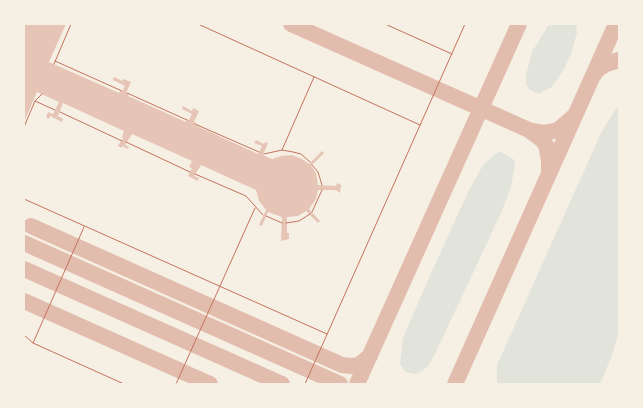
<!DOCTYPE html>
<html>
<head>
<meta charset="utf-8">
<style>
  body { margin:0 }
  #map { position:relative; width:643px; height:408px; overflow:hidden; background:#f6efe4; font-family:"Nunito Sans",sans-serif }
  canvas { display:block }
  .frame { position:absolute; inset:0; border:25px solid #f6efe4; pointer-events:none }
</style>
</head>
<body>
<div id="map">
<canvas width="643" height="408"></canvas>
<div class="frame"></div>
</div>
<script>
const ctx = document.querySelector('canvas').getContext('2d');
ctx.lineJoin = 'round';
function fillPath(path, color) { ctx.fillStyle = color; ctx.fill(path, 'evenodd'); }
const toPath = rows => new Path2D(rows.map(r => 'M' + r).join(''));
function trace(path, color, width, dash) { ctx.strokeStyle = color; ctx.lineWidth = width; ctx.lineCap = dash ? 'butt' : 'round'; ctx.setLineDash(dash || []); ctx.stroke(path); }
const green = toPath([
  [549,24,576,24,577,33,571,54,564,69,552,87,539,94,530,90,526,84,526,75,532,52],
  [619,106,619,332,611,358,600,384,497,384,497,365,601,133,617,107],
  [499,151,513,159,515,163,511,187,501,213,436,352,429,365,421,372,415,374,405,372,400,364,403,338,424,289,468,192,483,165]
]);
const taxiway = toPath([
  [291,24,529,130,541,139,546,145,549,160,549,172],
  [594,75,597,70,606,64,619,60],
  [529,130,544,133,558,130,573,117],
  [31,226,342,365,351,366,359,365,370,356],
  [24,243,340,384],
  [24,269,282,384],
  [24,301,210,384],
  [357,384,519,24],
  [455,384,616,24]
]);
const building = toPath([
  [24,24,66,24,49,62,119,93,120,91,122,92,125,86,113,80,114,77,122,81,123,79,131,82,126,93,129,94,128,96,186,122,187,119,189,120,192,114,182,109,183,106,192,111,193,108,199,111,194,122,196,123,195,125,258,154,262,146,254,143,256,140,264,144,265,142,268,143,263,155,272,159,281,156,292,155,302,159,309,164,322,151,324,153,311,166,316,173,318,185,336,186,337,183,341,185,340,193,336,190,318,190,316,199,309,209,320,221,318,223,306,211,298,216,287,217,287,233,289,233,289,239,281,241,282,217,268,212,262,226,259,225,266,210,259,201,256,190,201,165,194,176,199,178,198,181,188,176,192,168,189,167,192,161,132,134,125,145,129,147,128,149,122,146,121,148,118,146,123,138,122,137,124,131,63,103,58,116,63,119,62,122,50,116,49,119,46,117,48,112,53,114,59,102,37,92,24,122]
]);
const service = toPath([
  [198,24,420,125],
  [385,24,452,54],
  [55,61,122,91],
  [54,64,71,24],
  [127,93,187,120],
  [35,101,55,110],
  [60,112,122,141],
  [195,124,259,152],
  [24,127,35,101,42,94],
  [126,142,190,172],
  [282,150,314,77],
  [264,154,282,150,293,152,301,154,310,162],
  [312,165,318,172,322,185],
  [195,174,246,196,263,215],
  [24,199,327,334],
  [312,212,322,190],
  [266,216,282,223],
  [286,223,299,221,310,214],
  [24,335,33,343,124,384],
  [33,343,84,227],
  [176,384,255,208],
  [305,384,465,24]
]);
fillPath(green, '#e2e4dc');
trace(taxiway, '#e2bdae', 16);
fillPath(building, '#e6c5b7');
trace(service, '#c5725c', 1);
</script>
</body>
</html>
